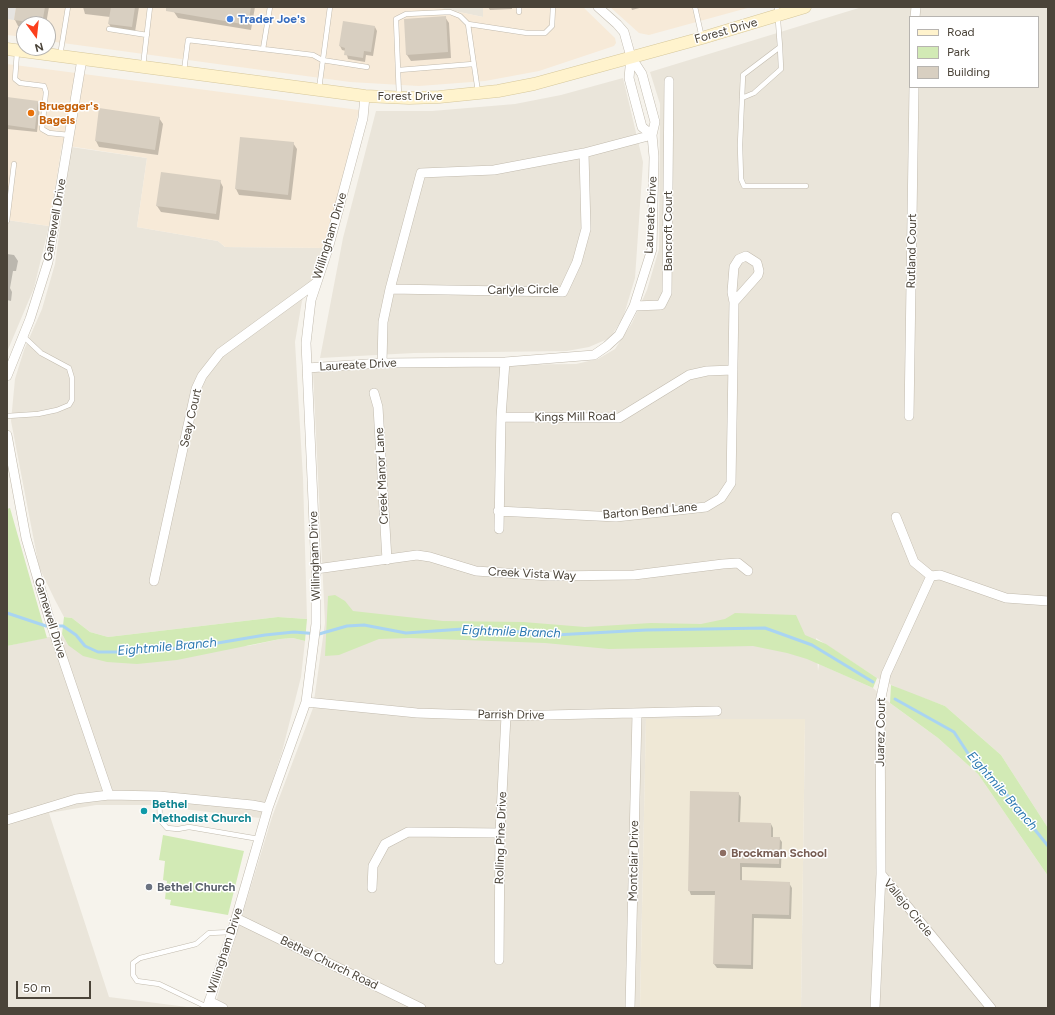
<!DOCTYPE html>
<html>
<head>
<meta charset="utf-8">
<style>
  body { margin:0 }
  #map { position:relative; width:1055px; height:1015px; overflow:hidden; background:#f6f3ec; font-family:Figtree,sans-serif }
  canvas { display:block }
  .frame { position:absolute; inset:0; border:8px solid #4b4439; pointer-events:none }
  .legend { position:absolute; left:909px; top:16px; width:130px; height:72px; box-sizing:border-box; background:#fff; border:1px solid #b7b4b0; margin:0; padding:5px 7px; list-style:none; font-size:12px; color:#4b4439 }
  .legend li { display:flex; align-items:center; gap:8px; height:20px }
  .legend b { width:20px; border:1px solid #b7b4b0 }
  .north { position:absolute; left:16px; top:16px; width:40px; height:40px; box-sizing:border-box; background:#fff; border:1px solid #b7b4b0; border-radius:50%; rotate:165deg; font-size:11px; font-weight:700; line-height:16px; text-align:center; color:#4b4439 }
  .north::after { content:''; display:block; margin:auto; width:14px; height:18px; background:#fc3f1d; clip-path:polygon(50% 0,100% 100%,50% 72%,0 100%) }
  .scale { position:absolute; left:16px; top:981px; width:75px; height:18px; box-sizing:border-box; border:2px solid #4b4439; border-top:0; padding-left:5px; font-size:12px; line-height:14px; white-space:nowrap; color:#4b4439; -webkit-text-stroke:3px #fff; paint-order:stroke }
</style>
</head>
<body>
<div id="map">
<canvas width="1055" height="1015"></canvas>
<div class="frame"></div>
<ul class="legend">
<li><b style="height:5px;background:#fff3cd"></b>Road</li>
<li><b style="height:11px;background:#d2eab5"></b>Park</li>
<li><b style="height:11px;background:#d8cfc1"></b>Building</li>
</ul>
<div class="north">N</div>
<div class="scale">50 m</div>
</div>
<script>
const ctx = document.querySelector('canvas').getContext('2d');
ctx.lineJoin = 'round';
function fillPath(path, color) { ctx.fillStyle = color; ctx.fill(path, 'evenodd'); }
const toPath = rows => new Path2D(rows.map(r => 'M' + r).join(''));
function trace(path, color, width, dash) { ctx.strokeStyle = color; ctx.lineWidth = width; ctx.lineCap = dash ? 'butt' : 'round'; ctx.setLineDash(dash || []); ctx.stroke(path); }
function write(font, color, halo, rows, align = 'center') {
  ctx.font = font + ' Figtree,sans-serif'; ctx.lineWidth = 3; ctx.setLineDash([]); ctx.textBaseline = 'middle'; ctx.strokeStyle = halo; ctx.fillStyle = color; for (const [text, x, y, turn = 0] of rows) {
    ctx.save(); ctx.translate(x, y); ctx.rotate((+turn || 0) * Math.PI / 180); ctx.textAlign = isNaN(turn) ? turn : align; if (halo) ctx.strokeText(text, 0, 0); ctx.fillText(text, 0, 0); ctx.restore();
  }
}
const residential = toPath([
  [435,7,483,7,483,17],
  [862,7,1048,7,1048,828,1001,755,945,706,904,691,877,678,816,638,818,671,819,664,873,688,890,703,938,738,978,774,1048,876,1048,1008,801,1008,805,720,646,719,640,1008,214,1008,272,817,313,708,325,623,313,371,398,366,576,364,598,359,615,349,632,323,647,290,659,249,660,104,650,72],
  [910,17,1038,17,1038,87,910,87],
  [623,78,643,162,635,278,623,318,610,338,589,347,567,351,414,353,320,358,343,238,376,111,432,111,515,104,561,95],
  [71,147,147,158,137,227,218,241,225,247,326,248,302,301,295,342,303,478,307,619,278,617,108,637,90,632,72,618,64,617,55,600,39,567,11,421,15,379,24,350,42,309,55,264],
  [7,220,49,226,34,288,7,352],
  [62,634,68,645,248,646,280,639,293,638,305,641,301,677,282,752,260,818,149,805,96,805,49,813,109,997,195,1008,7,1008,7,646]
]);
const commercial = toPath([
  [7,7,435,7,483,17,483,7,583,7,615,38,616,43,614,46,539,71,485,81,419,86,350,82,48,41,48,24,24,24,24,37,7,35],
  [610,7,751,7,649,35,639,33],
  [7,64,359,110,326,248,225,247,218,241,137,227,147,158,62,145,49,226,7,220]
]);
const education = toPath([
  [646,719,805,719,801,1008,640,1008]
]);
const green = toPath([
  [10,508,47,638,7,646,7,509],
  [335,595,345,601,353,611,443,621,523,622,585,627,651,623,701,624,725,619,735,613,796,615,805,635,826,644,877,678,873,688,807,659,787,653,753,646,609,649,545,643,410,638,379,639,339,655,325,656,328,596],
  [64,617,72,618,90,632,108,637,278,617,307,619,305,641,293,638,280,639,177,660,137,664,107,662,83,656,68,645,62,634],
  [891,685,945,706,1001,755,1048,828,1048,876,978,774,938,738,890,703],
  [163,835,244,851,228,915,170,905,171,900,165,899,167,881,163,880,165,861,159,860]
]);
const parking = toPath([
  [7,7,16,7,14,20,7,19]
]);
const shadow = toPath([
  [17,7,49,7,46,24,24,24,24,27,18,26,15,20],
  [83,7,139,7,135,32,112,29,109,24,110,17,85,14],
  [175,7,255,7,251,30,178,18,174,12],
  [488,7,512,7,512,9,490,10],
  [631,7,643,7,632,10],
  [445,17,449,23,451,58,411,61,407,55,405,20],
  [375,27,377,31,373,56,366,55,365,62,348,59,346,51,342,50,340,46],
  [7,98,38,102,40,107,37,132,7,129],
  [100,109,159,118,163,124,158,155,99,147,96,141],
  [241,138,293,143,297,149,291,200,239,195,236,189],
  [162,174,220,181,223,187,219,220,161,212,157,206],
  [7,254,14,255,18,261,16,271,13,271,10,288,12,292,11,301,7,300],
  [738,793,741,797,740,823,771,824,773,828,773,838,779,838,782,842,781,868,742,867,742,881,789,883,792,888,791,919,754,918,753,969,717,968,714,964,716,895,691,895,689,890]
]);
const stream = toPath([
  [7,613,46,626,63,626,76,635,85,646,98,652,121,652,194,647,265,635,294,632,319,634,347,626,364,625,406,633,477,628,555,635,646,630,765,628,812,645,873,682],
  [895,699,954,732,975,764,1007,795,1048,846]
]);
const building = toPath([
  [16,7,45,7,42,24,14,20],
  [111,7,135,7,132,27,108,24],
  [166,7,251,7,248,25,166,11],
  [446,16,448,52,406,55,404,19],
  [343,21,375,26,371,52,364,51,363,58,344,55,345,48,339,46],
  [7,97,38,101,35,129,7,125],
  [99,108,160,117,155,150,95,141],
  [240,137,294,142,288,195,235,189],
  [161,172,221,180,216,214,156,206],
  [690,791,739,792,738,822,771,823,771,837,780,837,779,864,740,863,740,880,790,882,789,915,752,914,751,965,713,964,715,891,688,891]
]);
const service = toPath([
  [695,7,702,38],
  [777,7,780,47,743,75,740,145,741,179,744,186,806,186],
  [519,12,519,7],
  [109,29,147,35],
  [263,49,270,7],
  [17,52,15,79,20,83,44,86,46,92,42,129,49,133,69,135],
  [60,56,68,7],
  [143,66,150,7],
  [399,70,473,64],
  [184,71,188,40,313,55,322,60,367,67],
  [319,89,330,7],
  [478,92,468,24,527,33,545,33,552,26,553,7],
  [399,96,396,19,406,14,450,12,460,16,468,24],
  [742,98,754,93,781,69,780,47],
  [7,221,14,164],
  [7,416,38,414,57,410,69,405,72,400,72,378,69,368,41,353,23,336],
  [159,796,160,820,167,828,178,829,189,827,259,839],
  [207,1007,159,984,137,981,133,975,133,963,140,958,196,944,209,933,232,932]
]);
const minor = toPath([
  [915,17,916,7],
  [631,57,629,78,642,127,652,135],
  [390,289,563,292,577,262,586,229,584,153],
  [634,306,661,305,667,293,669,81],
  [382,363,383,322,390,289,421,173,494,170,584,153,652,135],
  [307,368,382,363,505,362,594,355,607,346,619,335,634,306,652,249,654,157,652,135,655,122,642,74,631,57,624,32,617,24,598,7],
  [7,376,30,319,48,262,82,59],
  [374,393,378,407,387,560],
  [909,416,914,87],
  [501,417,619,418,689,375,707,371,733,370],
  [7,435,26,538,49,618,109,795],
  [498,511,616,517,706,507,721,498,731,483,734,302,758,275,759,271,757,263,746,256,739,259,734,267,732,292,734,302],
  [896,517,914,562,931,576],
  [499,529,501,417,505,362],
  [316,569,417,555,430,557,476,571,549,576,634,575,723,564,738,563,748,571],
  [154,581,196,389,202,376,220,353,316,283],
  [306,702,417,713,506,716,717,711],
  [7,820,76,799,109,795,159,796,252,805,268,808],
  [881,874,991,1008],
  [372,888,373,866,385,844,408,832,500,833],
  [236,918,421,1008],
  [499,960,500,833,506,716],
  [209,1001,223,1008],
  [207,1008,232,932,268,808,306,702,316,624,316,569,306,343,311,300,328,249,363,118,365,96],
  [630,1008,637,714],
  [875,1008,881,874,880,702,886,674,931,576,940,575,1006,598,1048,601]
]);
const secondary = toPath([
  [7,49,365,96,409,98,439,97,498,91,534,84,702,38,805,7]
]);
const markers = [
  [230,19,4,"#3f7fe0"],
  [31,113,4,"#e8710a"],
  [144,811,4,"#0f9aa8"],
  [723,853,4,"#8d6e63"],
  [149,887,4,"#6b7280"]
];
const shopNames = [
  ["Trader Joe's",238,19]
];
const streetNames = [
  ["Forest Drive",726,31,-16],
  ["Forest Drive",410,96],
  ["Laureate Drive",651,215,-87],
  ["Gamewell Drive",55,220,-80],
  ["Bancroft Court",668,231,-90],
  ["Willingham Drive",330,236,-73],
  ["Rutland Court",912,251,-89],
  ["Carlyle Circle",523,290,-1],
  ["Laureate Drive",358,365,-3],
  ["Kings Mill Road",575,417,-1],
  ["Seay Court",191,418,-77],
  ["Creek Manor Lane",382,476,-93],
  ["Barton Bend Lane",650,511,-5],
  ["Willingham Drive",315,556,-92],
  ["Creek Vista Way",532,574,3],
  ["Gamewell Drive",50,618,73],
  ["Parrish Drive",511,715,1],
  ["Juarez Court",881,732,-89],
  ["Rolling Pine Drive",501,838,-88],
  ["Montclair Drive",634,861,-89],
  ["Vallejo Circle",908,908,51],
  ["Willingham Drive",225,951,-72],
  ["Bethel Church Road",329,963,26]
];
const foodNames = [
  ["Bruegger's",39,106],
  ["Bagels",39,120]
];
const cultureNames = [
  ["Bethel",152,804],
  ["Methodist Church",152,818]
];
const educationNames = [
  ["Brockman School",731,853]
];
const worshipNames = [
  ["Bethel Church",157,887]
];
const waterNames = [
  ["Eightmile Branch",511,632,2],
  ["Eightmile Branch",167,647,-5],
  ["Eightmile Branch",1002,791,49]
];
fillPath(residential, '#eae5da');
fillPath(commercial, '#f7ead8');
fillPath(education, '#efe8d6');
fillPath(green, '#d2eab5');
fillPath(parking, '#e5e3e0');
fillPath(shadow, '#0003');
trace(stream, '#a9d4f2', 3);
fillPath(building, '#d8cfc1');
trace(service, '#c2bbae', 5.5);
trace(minor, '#c2bbae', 10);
trace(secondary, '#d6c79b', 13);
trace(service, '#fff', 4.5);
trace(minor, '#fff', 9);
trace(secondary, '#fff3cd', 12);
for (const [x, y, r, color] of markers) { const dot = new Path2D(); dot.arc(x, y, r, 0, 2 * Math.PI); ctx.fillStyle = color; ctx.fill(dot); trace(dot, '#fff', 1.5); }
write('bold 12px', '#366cbe', '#fff', shopNames, 'left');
write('12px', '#4b4439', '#fff', streetNames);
write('bold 12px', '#c56008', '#fff', foodNames, 'left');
write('bold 12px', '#0d838f', '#fff', cultureNames, 'left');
write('bold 12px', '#785e54', '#fff', educationNames, 'left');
write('bold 12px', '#5b616d', '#fff', worshipNames, 'left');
write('italic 13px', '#2e7ab2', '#fff', waterNames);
</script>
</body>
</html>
